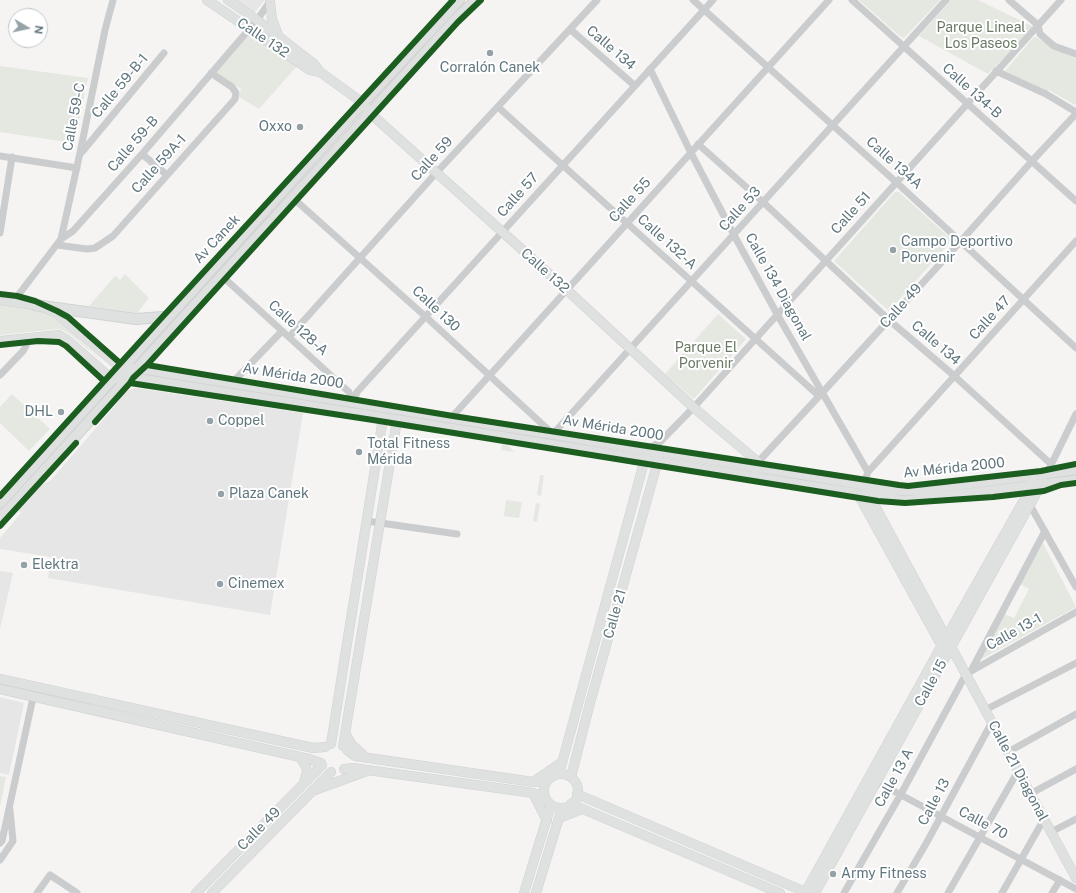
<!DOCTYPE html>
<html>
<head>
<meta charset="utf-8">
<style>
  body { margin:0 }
  #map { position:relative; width:1076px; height:893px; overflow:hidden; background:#f5f4f3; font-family:"Public Sans",sans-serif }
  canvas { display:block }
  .north { position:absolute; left:8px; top:8px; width:40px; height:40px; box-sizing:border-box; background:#fff; border:1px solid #bfc8cb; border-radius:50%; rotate:99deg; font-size:11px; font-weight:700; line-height:16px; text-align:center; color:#60767e }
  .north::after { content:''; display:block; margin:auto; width:14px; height:18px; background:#94a2a7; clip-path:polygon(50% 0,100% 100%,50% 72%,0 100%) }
</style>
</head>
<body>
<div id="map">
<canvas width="1076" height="893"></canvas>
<div class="north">N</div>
</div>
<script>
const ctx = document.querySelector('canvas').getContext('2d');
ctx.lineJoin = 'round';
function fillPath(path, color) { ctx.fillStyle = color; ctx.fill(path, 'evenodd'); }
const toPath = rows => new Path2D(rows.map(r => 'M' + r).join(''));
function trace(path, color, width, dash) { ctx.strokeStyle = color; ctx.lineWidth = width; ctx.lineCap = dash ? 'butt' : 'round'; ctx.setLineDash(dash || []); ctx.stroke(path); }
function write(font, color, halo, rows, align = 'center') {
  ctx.font = font + ' "Public Sans",sans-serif'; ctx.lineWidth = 4; ctx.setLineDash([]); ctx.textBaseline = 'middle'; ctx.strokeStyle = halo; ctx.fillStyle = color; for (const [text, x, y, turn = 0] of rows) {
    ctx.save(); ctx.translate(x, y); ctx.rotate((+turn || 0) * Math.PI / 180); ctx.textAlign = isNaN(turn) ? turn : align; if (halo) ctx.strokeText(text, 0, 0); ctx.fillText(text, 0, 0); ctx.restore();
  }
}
const built = toPath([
  [232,0,265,0,253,14],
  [137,388,303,413,270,615,48,578,51,557,0,549,0,538,21,513,18,510,38,487,51,480,114,407,123,394,131,389],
  [0,571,13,573,0,629],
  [0,697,24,703,9,775,0,773]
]);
const green = toPath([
  [859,0,940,0,904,38,901,37],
  [951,0,978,0,1032,26,1032,29,988,74,919,36],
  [248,34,297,66,259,109,239,97,241,89,215,72],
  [1034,37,1036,37,1053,48,1076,58,1076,103,1075,105,1049,90,1048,91,1005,71],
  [0,66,88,78,74,143,0,132],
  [895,192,899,192,952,240,889,311,834,261],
  [125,274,149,298,137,313,89,306,115,276,120,280],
  [0,303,34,308,47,313,63,325,108,366,71,335,63,330,58,329,0,335],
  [718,314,746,339,694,399,665,374],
  [12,394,50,429,29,451,0,423,0,407],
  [502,444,508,445,514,452,501,450],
  [540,475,544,475,541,496,537,495],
  [506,500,522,502,519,518,504,516],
  [536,503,540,504,537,522,533,521],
  [1043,543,1076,607,978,661,1004,614,1014,618,1029,589,1020,584],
  [0,776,6,777,0,807]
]);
const street = toPath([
  [693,0,896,182,1076,348],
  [852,0,1076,201],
  [1009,0,1038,25,1040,34,1054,46,1076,54],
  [570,29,635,86],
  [650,69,691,153,734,235,777,314,868,472],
  [996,71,1046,94,1076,112],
  [498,107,819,396],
  [698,144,763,202,889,320,951,373,1051,464],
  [82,152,164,53],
  [142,154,167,175],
  [0,156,77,168],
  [293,198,426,317,553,434],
  [0,233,12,157],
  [61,239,80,153,105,30,113,0],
  [57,245,87,249,95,248,113,236,235,99,236,93,232,87,211,73],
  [222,276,349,392,353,402],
  [13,302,61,239,73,231,142,154,257,20,271,0],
  [289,337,437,172,597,0],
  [0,375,23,351,26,346,27,338],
  [232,383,282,331],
  [352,407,357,392,713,0],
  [451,418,829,0],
  [553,434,946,0],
  [648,449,660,442,695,406,1061,0],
  [758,462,822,393,961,241,1032,161,1076,114],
  [1049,469,1076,414],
  [863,486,868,472,1076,241],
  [1030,505,1076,587],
  [367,521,457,534],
  [971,671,1045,531],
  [985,710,1076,663],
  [1008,752,1076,714],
  [877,782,1076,889],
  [1030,794,1076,769],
  [1051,832,1076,819],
  [0,843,2,841,34,693],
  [0,860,13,841,10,810],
  [37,893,50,875,77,893],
  [844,893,901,794,966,674,1076,612],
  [897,893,927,842,992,722],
  [948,893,1018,771],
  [1002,893,1044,819],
  [1052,893,1060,880]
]);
const secondary = toPath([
  [207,0,310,70,320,72],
  [228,0,257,20,314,64,320,72,363,103,370,113,567,290,693,407,758,462,756,470],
  [270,1,272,19,278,35],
  [0,300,35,305,48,309,56,313,121,368,142,369,757,467,893,490,908,491,920,490,1076,470],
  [0,341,59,335,66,339,112,379,129,377,506,437,645,460,905,501,1076,480],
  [858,494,944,650],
  [869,495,1076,878],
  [0,679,313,748,325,747],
  [0,689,309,759,321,763],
  [345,733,352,745,363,755],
  [331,744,383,418],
  [343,746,397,420],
  [347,750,355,756,533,782,546,782],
  [300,757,306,767,307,771,304,783],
  [344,769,353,768,411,776,533,793,545,797],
  [559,774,646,455],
  '544 791a17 17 0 1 1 34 0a17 17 0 1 1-34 0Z',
  [571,777,590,703,659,457],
  [533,782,562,762],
  [315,790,367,771],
  [533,793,547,821],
  [577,794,808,893],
  [571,804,780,893],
  [559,818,582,809],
  [196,893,322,765],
  [212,893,331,772],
  [524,893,551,805],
  [536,893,562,808],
  [805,893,941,647,1028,493,1032,481],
  [815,893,1043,481]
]);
const primary = toPath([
  [35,305,136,319,162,317,168,318],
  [0,503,356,110,459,0],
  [0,519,455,20,476,0]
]);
const cycleway = toPath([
  [0,294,17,296,35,301,57,311,68,317,120,363],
  [0,345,38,341,59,342,66,346,104,381],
  [147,365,453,416,899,485,908,486,1041,471,1076,464],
  [130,383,373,420,878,501,905,503,993,497,1044,491,1061,485,1076,483],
  [95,422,130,383,133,378,147,365,458,22,481,0],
  [0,496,156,324,453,0],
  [0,526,76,443]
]);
const markers = [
  [490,53,4,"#94a2a7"],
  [300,127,4,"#94a2a7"],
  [893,250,4,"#94a2a7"],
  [61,412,4,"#94a2a7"],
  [210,421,4,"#94a2a7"],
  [359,452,4,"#94a2a7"],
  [221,494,4,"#94a2a7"],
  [24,565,4,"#94a2a7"],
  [220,584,4,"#94a2a7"],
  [833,874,4,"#94a2a7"]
];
const parkNames = [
  ["Parque Lineal",981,28],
  ["Los Paseos",981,44],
  ["Parque El",706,348],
  ["Porvenir",706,364]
];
const streetNames = [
  ["Calle 132",263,38,34],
  ["Calle 134",611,48,41],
  ["Calle 59-B-1",120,86,-50],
  ["Calle 134-B",972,91,42],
  ["Calle 59-C",74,117,-79],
  ["Calle 59-B",133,144,-49],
  ["Calle 59",432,159,-48],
  ["Calle 134A",894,163,42],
  ["Calle 59A-1",159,164,-48],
  ["Calle 57",518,195,-48],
  ["Calle 55",630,200,-48],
  ["Calle 53",740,209,-48],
  ["Calle 51",851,213,-48],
  ["Av Canek",217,239,-47],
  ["Calle 132-A",667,242,42],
  ["Calle 132",545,271,42],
  ["Calle 134 Diagonal",778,287,61],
  ["Calle 49",901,306,-48],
  ["Calle 130",436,309,43],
  ["Calle 47",990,318,-48],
  ["Calle 128-A",298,328,42],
  ["Calle 134",936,343,41],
  ["Av Mérida 2000",293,376,9],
  ["Av Mérida 2000",613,428,9],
  ["Av Mérida 2000",954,468,-6],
  ["Calle 21",615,614,-74],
  ["Calle 13-1",1014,632,-29],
  ["Calle 15",931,683,-61],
  ["Calle 21 Diagonal",1018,771,62],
  ["Calle 13 A",894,778,-61],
  ["Calle 13",934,802,-62],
  ["Calle 70",983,823,28],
  ["Calle 49",259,829,-45]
];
const poiNames = [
  ["Corralón Canek",490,68,"center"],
  ["Oxxo",292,127,"right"],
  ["Campo Deportivo",901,242],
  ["Porvenir",901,258],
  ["DHL",53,412,"right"],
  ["Coppel",218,421],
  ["Total Fitness",367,444],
  ["Mérida",367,460],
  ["Plaza Canek",229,494],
  ["Elektra",32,565],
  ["Cinemex",228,584],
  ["Army Fitness",841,874]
];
fillPath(built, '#e5e6e5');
fillPath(green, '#e5e7e1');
trace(secondary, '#d0d2d2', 10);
trace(primary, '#d2d2d3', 12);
trace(street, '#cacccd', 7);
trace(secondary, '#dfe0e0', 9);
trace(primary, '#dfe0e0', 10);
trace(cycleway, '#1b5e20', 6);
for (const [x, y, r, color] of markers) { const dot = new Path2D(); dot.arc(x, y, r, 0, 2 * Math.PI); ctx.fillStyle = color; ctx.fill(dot); trace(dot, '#fff', 1.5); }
write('14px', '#6b7b63', '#fff', parkNames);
write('14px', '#60767e', '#fff', streetNames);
write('14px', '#60767e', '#fff', poiNames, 'left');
</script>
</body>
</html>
